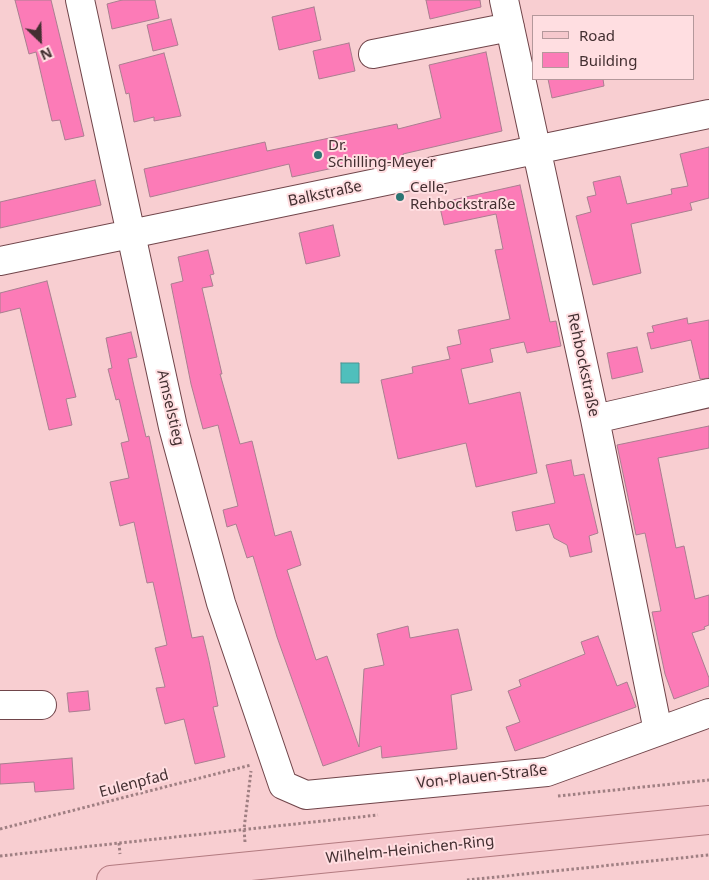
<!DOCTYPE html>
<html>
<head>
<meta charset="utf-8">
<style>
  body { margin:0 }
  #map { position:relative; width:709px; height:880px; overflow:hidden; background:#f8ced1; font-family:"Noto Sans",sans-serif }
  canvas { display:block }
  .legend { position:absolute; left:532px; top:15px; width:162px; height:65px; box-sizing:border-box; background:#ffdee1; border:1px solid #b4989b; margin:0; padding:6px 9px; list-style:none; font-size:15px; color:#432f31 }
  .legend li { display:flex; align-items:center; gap:10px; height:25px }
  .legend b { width:25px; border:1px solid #b4989b }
  .north { position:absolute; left:15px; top:15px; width:50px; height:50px; -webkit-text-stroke:4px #ffdee1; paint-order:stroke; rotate:156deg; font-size:14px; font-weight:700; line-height:20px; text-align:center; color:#432f31 }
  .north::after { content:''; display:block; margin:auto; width:18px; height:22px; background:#432f31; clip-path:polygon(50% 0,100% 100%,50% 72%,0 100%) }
</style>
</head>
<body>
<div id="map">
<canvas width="709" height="880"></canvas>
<ul class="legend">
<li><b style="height:6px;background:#f6c8cd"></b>Road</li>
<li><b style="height:14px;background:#fc7bb7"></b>Building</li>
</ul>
<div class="north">N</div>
</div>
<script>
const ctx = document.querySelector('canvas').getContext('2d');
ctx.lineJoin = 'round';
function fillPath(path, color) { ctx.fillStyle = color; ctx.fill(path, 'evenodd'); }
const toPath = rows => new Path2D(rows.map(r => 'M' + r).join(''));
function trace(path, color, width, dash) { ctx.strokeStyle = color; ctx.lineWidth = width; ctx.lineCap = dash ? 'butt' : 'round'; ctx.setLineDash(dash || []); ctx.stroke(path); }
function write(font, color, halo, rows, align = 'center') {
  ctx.font = font + ' "Noto Sans",sans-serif'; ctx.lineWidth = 4; ctx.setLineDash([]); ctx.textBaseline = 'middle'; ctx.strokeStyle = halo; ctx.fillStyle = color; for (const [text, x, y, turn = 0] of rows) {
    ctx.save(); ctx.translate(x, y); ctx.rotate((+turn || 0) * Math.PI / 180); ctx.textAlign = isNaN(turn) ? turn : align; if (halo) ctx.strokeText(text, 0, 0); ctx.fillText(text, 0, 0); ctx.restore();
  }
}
const water = toPath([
  [341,363,359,363,359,383,341,383,341,363]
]);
const building = toPath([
  [15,0,51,0,84,136,65,140,60,120,52,121,36,52,29,54,15,0],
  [122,0,155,0,159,18,112,29,107,4,122,0],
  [426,0,480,0,481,7,430,19,426,0],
  [314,7,321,40,279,50,272,17,314,7],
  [171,19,178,45,153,51,147,25,171,19],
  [349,43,355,71,319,79,313,51,349,43],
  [486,52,502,131,403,154,404,158,381,164,379,158,292,177,289,164,150,197,144,169,265,142,267,151,397,124,398,129,441,118,429,65,486,52],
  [164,53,181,116,154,121,154,117,134,122,129,93,126,94,119,65,164,53],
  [548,79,603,79,604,86,552,98,548,79],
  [709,147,709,198,690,203,692,210,631,224,641,273,593,285,576,216,591,212,587,197,596,195,593,182,620,176,627,204,672,194,671,189,688,186,680,154,709,147],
  [95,180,101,205,0,228,0,202,95,180],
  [520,185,550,322,556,321,561,346,527,353,524,342,490,349,493,362,461,369,469,404,520,392,537,473,476,487,466,443,398,459,381,380,413,373,412,367,450,359,447,347,461,344,458,330,510,319,495,250,503,249,496,214,444,225,439,203,520,185],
  [333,225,340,256,306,264,299,233,333,225],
  [208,250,214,274,210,275,213,286,202,288,222,374,220,374,240,444,252,441,275,536,291,531,301,565,287,570,316,660,327,656,359,747,364,669,384,665,377,634,408,626,410,638,458,629,472,690,451,695,457,749,382,758,381,746,323,766,277,637,253,556,247,558,236,524,227,527,223,510,238,506,218,425,203,429,191,384,171,284,183,281,178,257,208,250],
  [47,281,76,397,66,399,72,425,49,430,20,308,0,313,0,293,47,281],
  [687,318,688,324,709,320,709,378,700,379,691,340,651,349,647,333,654,332,652,326,687,318],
  [131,332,137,357,128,359,134,386,146,437,149,436,192,638,203,636,209,661,218,706,213,707,225,757,195,764,184,719,165,724,156,688,165,687,155,648,167,645,153,582,147,583,134,522,120,526,110,482,129,478,121,443,129,441,119,399,116,400,108,369,112,368,106,338,131,332],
  [637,347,643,372,612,379,607,353,637,347],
  [709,426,709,448,658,458,676,548,684,546,695,599,709,595,709,625,704,627,705,629,692,633,709,678,709,686,674,699,665,674,652,612,661,611,645,533,636,535,617,445,709,426],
  [571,460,574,476,584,474,598,533,589,536,592,552,570,557,567,545,554,538,549,524,516,531,512,512,555,503,546,465,571,460],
  [598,636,617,686,627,682,636,707,515,751,506,727,520,722,508,691,521,686,519,680,585,654,581,642,598,636],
  [88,691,90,710,69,712,67,693,88,691],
  [72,758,74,789,35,792,34,782,0,784,0,764,72,758]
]);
const path = toPath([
  [558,796,709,780],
  [0,829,251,765],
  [245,842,244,829,251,771],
  [119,843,120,854],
  [0,856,378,815],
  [467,880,709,855]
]);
const minor = toPath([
  [80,0,173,427,221,603,283,785,306,795,547,772,709,713],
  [504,0,595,419,658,731],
  [373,54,510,27],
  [0,261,709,114],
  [595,419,709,393],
  [0,705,42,705]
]);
const major = toPath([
  [111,880,709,820]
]);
const markers = [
  [318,155,5,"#2b7573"],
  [400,197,5,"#2b7573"]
];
const poiNames = [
  ["Dr.",328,146],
  ["Schilling-Meyer",328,163],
  ["Celle,",410,188],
  ["Rehbockstraße",410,205]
];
const streetNames = [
  ["Balkstraße",325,194,-12],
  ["Rehbockstraße",583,365,78],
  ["Amselstieg",170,408,77],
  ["Von-Plauen-Straße",482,777,-6],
  ["Eulenpfad",134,784,-15],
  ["Wilhelm-Heinichen-Ring",410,850,-6]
];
fillPath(water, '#4fbfbc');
trace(water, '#4b9492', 1);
fillPath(building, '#fc7bb7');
trace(building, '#aa7e90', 1);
trace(minor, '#70454a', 30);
trace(major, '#b37b80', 30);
trace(path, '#9f7f82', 3, [2.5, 2.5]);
trace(minor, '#fff', 28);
trace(major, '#f6c8cd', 28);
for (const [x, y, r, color] of markers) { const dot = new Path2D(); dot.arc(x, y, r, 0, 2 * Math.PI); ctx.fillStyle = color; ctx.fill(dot); trace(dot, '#ffdee1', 2); }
write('15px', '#432f31', '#ffdee1', poiNames, 'left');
write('15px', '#432f31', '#ffdee1', streetNames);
</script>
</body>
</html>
